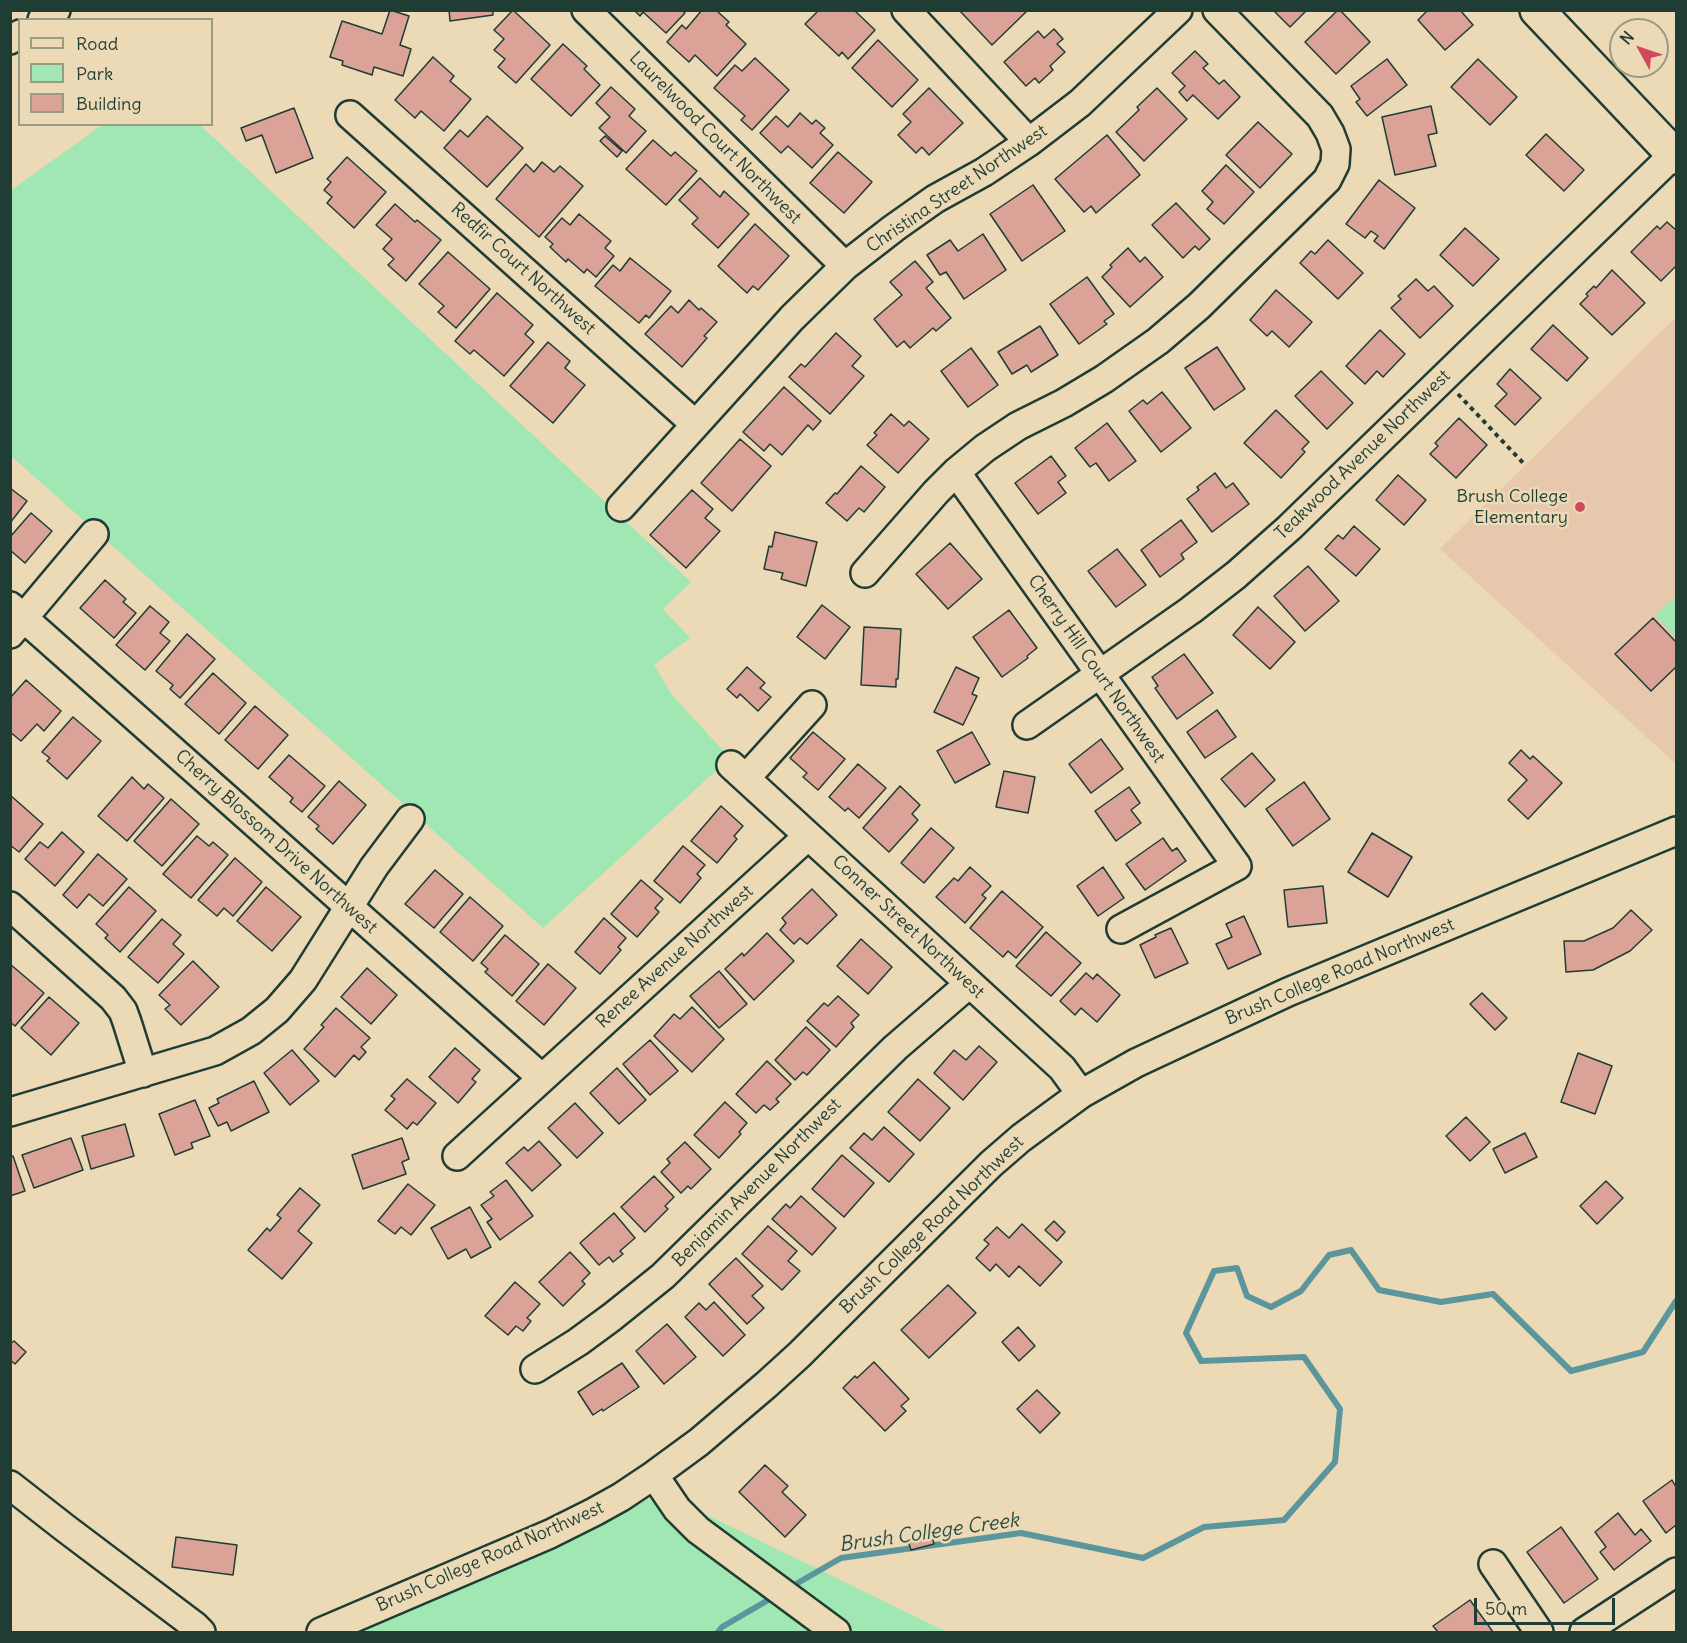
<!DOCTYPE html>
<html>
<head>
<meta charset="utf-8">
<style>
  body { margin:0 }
  #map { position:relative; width:1687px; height:1643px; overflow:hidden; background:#ecd9b6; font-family:Delius,sans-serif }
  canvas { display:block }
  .frame { position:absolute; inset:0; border:12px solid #1f3d34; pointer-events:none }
  .legend { position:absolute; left:18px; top:18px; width:195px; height:108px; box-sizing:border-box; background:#ecd9b6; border:2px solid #9a9b82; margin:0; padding:8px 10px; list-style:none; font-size:18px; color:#1f3d34 }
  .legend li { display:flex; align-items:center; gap:12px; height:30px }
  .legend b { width:30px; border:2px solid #9a9b82 }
  .north { position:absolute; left:1609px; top:18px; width:60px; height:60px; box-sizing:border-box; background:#ecd9b6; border:2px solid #9a9b82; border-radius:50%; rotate:310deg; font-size:16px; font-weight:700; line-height:24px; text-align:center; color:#1f3d34 }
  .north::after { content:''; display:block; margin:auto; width:21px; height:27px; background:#d1495b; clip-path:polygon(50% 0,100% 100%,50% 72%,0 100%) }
  .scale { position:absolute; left:1474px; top:1598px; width:141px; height:27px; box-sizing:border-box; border:3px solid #1f3d34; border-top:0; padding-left:8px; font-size:18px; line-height:21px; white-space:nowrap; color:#1f3d34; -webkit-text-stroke:4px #ecd9b6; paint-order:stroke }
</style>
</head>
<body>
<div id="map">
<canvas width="1687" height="1643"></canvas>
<div class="frame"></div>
<ul class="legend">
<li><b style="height:8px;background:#ecd9b6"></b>Road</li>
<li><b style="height:16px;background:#a1e7b3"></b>Park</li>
<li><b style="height:16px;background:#dba297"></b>Building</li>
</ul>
<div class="north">N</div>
<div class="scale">50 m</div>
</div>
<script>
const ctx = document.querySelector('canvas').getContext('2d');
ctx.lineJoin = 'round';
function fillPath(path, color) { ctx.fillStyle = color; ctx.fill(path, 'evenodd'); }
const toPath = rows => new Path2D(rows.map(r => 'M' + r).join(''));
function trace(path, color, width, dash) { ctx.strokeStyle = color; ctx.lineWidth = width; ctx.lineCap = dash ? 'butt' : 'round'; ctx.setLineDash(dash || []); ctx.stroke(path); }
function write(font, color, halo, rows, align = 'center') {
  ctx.font = font + ' Delius,sans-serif'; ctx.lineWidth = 5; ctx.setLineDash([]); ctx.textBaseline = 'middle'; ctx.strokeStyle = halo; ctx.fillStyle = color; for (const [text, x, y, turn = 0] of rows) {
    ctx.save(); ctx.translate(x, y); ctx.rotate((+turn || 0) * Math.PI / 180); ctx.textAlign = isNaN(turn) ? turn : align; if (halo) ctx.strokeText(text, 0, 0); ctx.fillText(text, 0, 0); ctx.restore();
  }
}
const built = toPath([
  [1676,317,1676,764,1440,549]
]);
const green = toPath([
  [102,125,200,125,691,582,663,609,690,638,654,665,672,695,730,758,543,928,11,456,10,191],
  [1676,596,1676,638,1655,615],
  [662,1493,947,1632,348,1632]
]);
const stream = toPath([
  [789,1588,841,1558,1021,1533,1143,1558,1204,1527,1284,1520,1335,1462,1340,1409,1304,1357,1201,1361,1186,1333,1214,1271,1237,1268,1247,1296,1271,1307,1301,1291,1329,1255,1351,1250,1379,1290,1441,1302,1493,1294,1571,1371,1643,1352,1676,1301],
  [718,1632,722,1627,775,1596]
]);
const building = toPath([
  [390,10,409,16,400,45,411,49,403,76,374,67,372,75,342,65,343,61,330,57,342,21,382,34,390,10],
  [449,10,493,10,493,15,450,21,449,10],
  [513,10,550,45,516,83,498,67,505,59,494,50,504,39,494,30,513,10],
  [634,10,682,10,685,13,666,33,643,12,640,16,634,10],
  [702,10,716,10,729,22,726,25,746,44,717,76,695,55,689,62,667,42,682,25,686,29,702,10],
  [819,10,854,10,875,30,848,59,842,52,839,56,805,24,819,10],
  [959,10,1028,10,992,45,959,10],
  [1273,10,1307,10,1290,27,1273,10],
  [1338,10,1340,10,1370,42,1336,74,1305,42,1338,10],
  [1428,10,1460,10,1473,25,1445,50,1418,20,1428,10],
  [1054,29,1063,39,1057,44,1065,52,1050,66,1053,70,1039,83,1035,78,1026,86,1004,62,1038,31,1044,38,1054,29],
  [878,40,918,80,892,107,852,68,878,40],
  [563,44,587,66,584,69,600,85,571,116,531,79,563,44],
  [1195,51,1208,64,1203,68,1219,84,1224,80,1240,97,1218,119,1193,95,1187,101,1179,92,1185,86,1172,73,1195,51],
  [433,57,454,76,450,81,471,99,444,131,421,111,415,118,395,100,433,57],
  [755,58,789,90,752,130,741,120,745,116,714,88,735,65,742,71,755,58],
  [1387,59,1407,85,1367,116,1356,102,1360,99,1351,86,1387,59],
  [1478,59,1517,97,1490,125,1451,87,1478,59],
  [611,87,635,109,629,116,646,131,626,153,599,128,610,117,596,103,611,87],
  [929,88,963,123,929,155,922,147,916,153,898,135,911,122,903,114,929,88],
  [1157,88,1187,119,1144,161,1116,132,1139,110,1137,107,1157,88],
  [1431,106,1437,133,1428,135,1436,166,1395,175,1382,117,1431,106],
  [294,108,313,158,276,173,262,135,246,141,241,128,294,108],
  [800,113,812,124,816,120,825,128,820,133,833,145,812,168,788,146,781,153,760,133,776,116,788,127,800,113],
  [487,116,523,148,487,187,444,148,460,130,468,137,487,116],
  [1258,122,1292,154,1260,188,1226,155,1258,122],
  [1546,134,1584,170,1564,191,1526,155,1546,134],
  [1107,135,1140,175,1096,213,1091,206,1084,212,1055,179,1107,135],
  [605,136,622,151,617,157,600,141,605,136],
  [653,140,671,156,675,152,697,171,666,205,626,169,653,140],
  [838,152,872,182,844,213,810,183,838,152],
  [347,157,386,192,354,228,327,203,332,197,324,190,331,182,327,179,347,157],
  [542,162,554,172,560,166,583,186,539,237,496,199,526,164,534,172,542,162],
  [1226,165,1254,192,1224,224,1207,209,1213,202,1202,191,1226,165],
  [700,178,720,197,724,191,749,214,718,248,692,224,698,218,679,200,700,178],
  [1379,180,1415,208,1384,249,1374,241,1378,236,1371,231,1365,238,1346,224,1379,180],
  [1033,185,1065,231,1022,261,990,214,1033,185],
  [1176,203,1210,239,1199,250,1195,246,1183,258,1152,225,1176,203],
  [395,204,415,222,417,220,441,240,406,281,388,265,394,259,383,249,392,239,376,225,395,204],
  [579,214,611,241,605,248,614,256,596,277,587,269,584,273,568,259,566,262,550,247,553,244,545,237,562,218,570,225,579,214],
  [1667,222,1676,230,1676,266,1661,281,1631,252,1657,226,1660,229,1667,222],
  [755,224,789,256,758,290,753,286,747,293,718,266,755,224],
  [1465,228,1499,259,1473,286,1440,255,1465,228],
  [983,234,1006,270,964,299,946,272,940,275,927,255,950,240,958,251,983,234],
  [1328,240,1363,273,1338,299,1300,263,1311,251,1315,254,1328,240],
  [1128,248,1140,262,1145,257,1163,277,1130,307,1102,277,1112,267,1110,265,1128,248],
  [448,252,490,289,456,328,438,312,444,306,419,284,448,252],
  [630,258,671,291,649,318,646,315,639,323,595,286,613,265,620,271,630,258],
  [915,261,933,282,926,288,951,318,936,331,933,328,910,348,904,341,897,347,874,319,902,295,890,282,915,261],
  [1612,270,1645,303,1612,335,1580,304,1588,296,1586,294,1594,286,1596,288,1612,270],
  [1087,277,1114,314,1104,321,1107,324,1079,344,1050,304,1087,277],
  [1416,279,1428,291,1434,286,1453,306,1420,338,1391,308,1401,299,1398,296,1416,279],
  [1276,290,1312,322,1289,347,1272,331,1267,336,1250,320,1276,290],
  [497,293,533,325,525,334,534,342,504,376,474,350,470,354,455,341,497,293],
  [689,300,699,310,701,308,717,322,704,336,707,338,682,367,645,334,671,306,678,313,689,300],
  [1553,325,1588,358,1567,381,1531,349,1553,325],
  [1040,326,1058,355,1031,372,1027,365,1012,374,998,352,1040,326],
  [1380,330,1405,354,1383,377,1377,371,1365,384,1346,366,1380,330],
  [836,333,861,356,852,366,864,376,830,414,789,377,801,364,805,367,836,333],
  [548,342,570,361,565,368,585,385,553,423,510,386,548,342],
  [1217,347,1245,389,1214,410,1185,368,1217,347],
  [971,348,998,385,968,407,941,371,971,348],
  [1510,369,1541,398,1515,425,1495,406,1507,394,1497,384,1510,369],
  [1321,371,1353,403,1327,429,1295,396,1321,371],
  [784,387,821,421,813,430,808,425,782,455,770,444,764,451,743,432,784,387],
  [1162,392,1191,428,1161,452,1129,411,1143,400,1147,404,1162,392],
  [1276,410,1309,442,1302,449,1305,452,1281,478,1244,443,1276,410],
  [891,414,904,426,909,421,929,439,898,473,867,445,877,435,874,433,891,414],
  [1459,418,1487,445,1456,478,1430,454,1438,446,1435,443,1459,418],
  [1107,423,1136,461,1109,481,1096,463,1090,467,1075,448,1107,423],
  [740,439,771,466,732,511,701,483,740,439],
  [1051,456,1066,476,1058,482,1066,493,1038,514,1015,483,1051,456],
  [861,466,885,487,864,512,859,508,847,521,826,503,835,493,837,494,861,466],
  [1215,473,1226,488,1233,483,1249,504,1212,532,1187,499,1199,490,1197,487,1215,473],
  [1398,475,1426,500,1404,525,1376,500,1398,475],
  [10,488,27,501,10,523,10,488],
  [692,490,713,509,705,518,720,531,686,568,650,535,692,490],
  [31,513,52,531,25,563,10,550,10,537,31,513],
  [1181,520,1197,542,1181,554,1184,559,1160,577,1141,550,1181,520],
  [1354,526,1380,549,1356,576,1325,549,1338,535,1343,539,1354,526],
  [775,532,817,542,806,586,781,579,783,573,764,569,769,546,772,547,775,532],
  [950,543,982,579,948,609,916,574,950,543],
  [1117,549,1146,585,1116,607,1088,571,1117,549],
  [1308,566,1339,601,1305,631,1274,596,1308,566],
  [105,580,126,599,123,602,136,613,114,638,80,608,105,580],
  [822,605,850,627,825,659,797,637,822,605],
  [150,606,169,622,160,633,170,641,145,670,116,645,150,606],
  [1258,607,1295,642,1270,669,1233,635,1258,607],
  [1009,610,1037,648,1027,656,1028,658,1002,677,973,637,1009,610],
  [1653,618,1676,642,1676,667,1651,691,1615,654,1653,618],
  [864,627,901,629,898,679,896,679,896,687,861,685,864,627],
  [187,634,215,659,180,698,170,689,173,685,156,671,187,634],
  [1184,654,1213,693,1177,719,1155,688,1158,686,1152,677,1184,654],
  [747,667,765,683,760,688,771,697,758,711,740,694,737,698,727,689,747,667],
  [956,667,979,678,972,694,977,696,963,725,934,712,956,667],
  [213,673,246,703,219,734,185,704,213,673],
  [26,680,61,711,44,731,37,724,21,741,10,732,10,698,26,680],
  [255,706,288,735,258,769,225,740,255,706],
  [1217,710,1236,737,1205,758,1187,732,1217,710],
  [73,717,101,741,67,779,47,761,50,758,42,752,73,717],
  [813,732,845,759,818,790,803,777,807,773,790,758,813,732],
  [972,732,990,764,955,783,937,751,972,732],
  [1101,739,1123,769,1091,793,1069,764,1101,739],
  [1521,750,1530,759,1533,756,1562,783,1528,819,1508,800,1527,780,1509,763,1521,750],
  [1252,753,1275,780,1245,807,1221,779,1252,753],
  [289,755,325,786,302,812,290,802,293,798,269,777,289,755],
  [858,764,886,788,859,818,848,808,845,811,829,797,858,764],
  [1004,771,1035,777,1028,813,996,807,1004,771],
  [132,777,144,789,148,784,164,798,127,841,98,816,132,777],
  [339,781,366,805,333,844,316,829,319,826,308,817,339,781],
  [1304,782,1330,819,1293,846,1266,809,1304,782],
  [900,786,920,805,912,814,918,820,889,852,863,828,900,786],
  [1129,787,1140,803,1131,810,1141,823,1116,841,1095,811,1129,787],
  [10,795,43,824,19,852,10,845,10,795],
  [171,799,199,824,162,866,134,841,171,799],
  [721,806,743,826,734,836,737,839,717,863,691,841,721,806],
  [931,828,954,848,924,883,901,863,931,828],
  [62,832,84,852,55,886,25,859,40,842,48,848,62,832],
  [1372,833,1412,857,1388,897,1348,872,1372,833],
  [197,836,209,846,213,842,228,855,191,898,163,874,197,836],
  [1163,838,1172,851,1177,848,1186,861,1145,890,1126,864,1163,838],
  [683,846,705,865,697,874,701,878,680,903,654,881,683,846],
  [98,854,127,879,103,906,89,894,77,908,63,895,98,854],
  [235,858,262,882,233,916,224,908,217,916,198,900,235,858],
  [970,867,991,886,982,895,986,898,965,923,936,897,954,878,958,881,970,867],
  [1103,867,1124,898,1098,916,1077,886,1103,867],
  [435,870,463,894,434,928,405,904,435,870],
  [641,880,663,899,655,908,659,912,637,937,611,914,641,880],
  [1323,886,1327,923,1288,927,1284,890,1323,886],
  [129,887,156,911,120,952,105,938,108,935,96,924,129,887],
  [266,887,301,917,272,951,237,921,266,887],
  [812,889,837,915,807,944,800,938,794,944,780,930,786,923,782,918,812,889],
  [1002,891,1043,927,1016,958,1008,951,1003,957,970,928,1002,891],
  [470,897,503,926,473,961,440,932,470,897],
  [1631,910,1652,930,1630,951,1593,970,1566,972,1564,941,1584,941,1613,928,1631,910],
  [1244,916,1261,954,1228,969,1216,944,1232,937,1226,924,1244,916],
  [604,918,626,938,618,947,621,950,600,974,575,952,604,918],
  [162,919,181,935,173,944,184,954,158,983,128,957,162,919],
  [1171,928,1188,963,1155,978,1140,945,1156,937,1155,935,1171,928],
  [1046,932,1081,963,1051,996,1016,966,1046,932],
  [767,933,794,961,754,1000,725,969,742,953,744,956,767,933],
  [505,935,539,964,512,996,485,972,488,969,481,963,505,935],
  [861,939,892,967,868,994,837,966,861,939],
  [193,961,219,987,181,1025,165,1009,170,1005,159,995,193,961],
  [10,964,44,993,15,1026,10,1022,10,964],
  [548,964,576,988,544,1025,516,1001,548,964],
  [367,968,397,995,371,1024,341,997,367,968],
  [719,971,747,1004,719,1028,690,996,719,971],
  [1086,973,1093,979,1097,974,1120,995,1097,1022,1081,1008,1075,1015,1060,1001,1086,973],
  [1482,993,1507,1018,1495,1030,1470,1004,1482,993],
  [838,996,859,1015,851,1023,854,1027,836,1047,807,1021,824,1003,828,1006,838,996],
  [49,997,79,1023,51,1055,21,1028,49,997],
  [692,1007,724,1039,692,1072,654,1036,674,1014,680,1019,692,1007],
  [336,1008,370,1038,361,1047,366,1052,359,1060,354,1055,335,1077,304,1049,324,1027,321,1025,336,1008],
  [806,1027,830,1050,807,1075,803,1072,795,1080,775,1060,806,1027],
  [650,1040,678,1071,650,1095,623,1064,650,1040],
  [979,1046,997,1062,963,1100,934,1073,954,1050,966,1060,979,1046],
  [455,1048,480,1070,472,1079,476,1082,458,1103,429,1077,455,1048],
  [292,1050,319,1081,290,1105,264,1073,292,1050],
  [1578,1053,1612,1066,1595,1114,1561,1102,1578,1053],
  [767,1061,791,1084,776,1099,779,1102,770,1110,764,1105,756,1113,736,1094,767,1061],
  [617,1068,646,1100,619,1124,590,1093,617,1068],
  [407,1079,436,1103,417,1125,413,1122,407,1129,385,1110,395,1099,391,1096,407,1079],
  [918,1079,950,1108,920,1141,888,1112,918,1079],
  [254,1081,269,1112,231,1131,227,1122,218,1126,209,1108,219,1103,217,1099,254,1081],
  [195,1100,210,1136,191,1143,193,1148,175,1155,159,1114,195,1100],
  [725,1102,747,1123,739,1132,741,1134,719,1158,694,1135,725,1102],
  [575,1103,603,1133,577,1158,548,1128,575,1103],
  [1466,1117,1490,1142,1470,1161,1446,1136,1466,1117],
  [125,1124,134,1156,91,1169,82,1136,125,1124],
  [884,1127,914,1154,889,1182,850,1148,864,1133,872,1140,884,1127],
  [1525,1133,1537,1157,1505,1173,1493,1149,1525,1133],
  [71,1138,83,1170,34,1188,22,1155,71,1138],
  [402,1138,409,1159,402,1162,406,1174,363,1189,352,1155,402,1138],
  [539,1141,561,1165,532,1191,506,1163,524,1147,528,1151,539,1141],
  [685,1142,711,1169,691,1189,688,1186,681,1193,661,1172,670,1163,667,1159,685,1142],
  [842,1155,874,1183,844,1217,812,1189,842,1155],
  [13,1156,25,1191,10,1196,10,1157,13,1156],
  [654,1176,674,1197,665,1206,668,1209,645,1232,621,1207,654,1176],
  [506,1180,533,1216,500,1240,487,1222,492,1219,481,1205,494,1196,490,1192,506,1180],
  [1606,1181,1623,1198,1597,1224,1580,1206,1606,1181],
  [408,1184,435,1205,411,1235,401,1227,395,1234,378,1221,408,1184],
  [300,1188,320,1205,298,1231,312,1243,282,1279,248,1250,267,1228,270,1231,281,1218,277,1215,300,1188],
  [801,1196,836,1228,812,1255,772,1219,786,1204,790,1208,801,1196],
  [470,1207,491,1247,471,1258,466,1249,448,1259,431,1228,470,1207],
  [614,1213,635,1238,620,1251,623,1254,613,1262,609,1257,599,1265,580,1243,614,1213],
  [1054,1221,1065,1232,1057,1241,1045,1230,1054,1221],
  [1022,1224,1062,1262,1040,1286,1019,1266,1009,1277,996,1264,990,1271,976,1258,989,1244,984,1240,997,1227,1009,1238,1022,1224],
  [768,1226,797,1251,788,1261,800,1271,782,1290,742,1254,768,1226],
  [570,1252,590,1273,582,1281,585,1284,563,1306,539,1282,570,1252],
  [736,1258,763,1286,752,1296,764,1308,747,1324,709,1284,736,1258],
  [515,1282,540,1304,527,1318,531,1321,523,1331,516,1326,508,1335,485,1316,515,1282],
  [948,1285,976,1313,929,1358,901,1330,948,1285],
  [714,1302,745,1335,723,1356,685,1317,699,1303,706,1310,714,1302],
  [667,1324,696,1357,664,1384,636,1351,667,1324],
  [1018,1327,1035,1346,1019,1361,1002,1342,1018,1327],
  [14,1341,26,1352,15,1364,10,1360,10,1344,14,1341],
  [874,1362,909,1399,901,1406,906,1411,885,1431,843,1388,855,1376,857,1378,874,1362],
  [622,1363,639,1387,603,1411,602,1409,593,1415,578,1392,622,1363],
  [1037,1390,1060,1413,1040,1433,1017,1409,1037,1390],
  [765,1465,788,1486,782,1492,806,1515,785,1537,739,1492,765,1465],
  [1672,1480,1676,1487,1676,1525,1666,1533,1643,1501,1672,1480],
  [1618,1513,1635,1535,1641,1529,1651,1541,1614,1570,1600,1552,1606,1547,1595,1532,1618,1513],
  [1561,1527,1598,1579,1564,1603,1527,1552,1561,1527],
  [932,1535,934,1544,911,1550,908,1541,932,1535],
  [176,1537,237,1545,233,1575,172,1567,176,1537],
  [1470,1600,1493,1632,1438,1632,1433,1626,1470,1600]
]);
const path = toPath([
  [1458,394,1525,465]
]);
const minor = toPath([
  [586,10,845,266],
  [906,10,1029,142],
  [42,20,56,10],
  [10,40,20,34],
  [350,115,695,424],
  [956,472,1237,866,1121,929],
  [621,507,792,318,845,266,894,228,935,199,984,172,1029,142,1080,103,1178,10],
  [865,573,936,492,956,472,985,448,1018,426,1064,403,1104,379,1158,341,1199,306,1327,180,1335,164,1336,149,1330,133,1320,116,1217,10],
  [10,606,542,1078],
  [10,634,94,534],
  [1027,725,1191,610,1236,575,1289,528,1674,154],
  [731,765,1062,1068,1081,1094],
  [746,778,812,705],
  [10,906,113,998,123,1011,127,1022,143,1073],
  [10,1112,215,1051,251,1031,277,1010,303,980,374,867,410,819],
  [457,1156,808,836],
  [535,1369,578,1342,612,1317,663,1276,895,1048,969,984],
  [654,1475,677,1509,698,1530,836,1632],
  [10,1485,65,1528,195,1626,201,1632],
  [1493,1564,1539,1632],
  [321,1632,550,1534,594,1512,621,1497,654,1475,699,1442,766,1385,799,1355,991,1164,1021,1138,1081,1094,1136,1063,1288,992,1676,831],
  [1584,1632,1676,1572]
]);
const major = toPath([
  [1537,10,1676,157]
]);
const markers = [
  [1580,507,6,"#d1495b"]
];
const streetNames = [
  ["Laurelwood Court Northwest",715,138,45],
  ["Christina Street Northwest",957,189,-34],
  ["Redfir Court Northwest",523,269,42],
  ["Teakwood Avenue Northwest",1363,455,-44],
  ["Cherry Hill Court Northwest",1096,669,55],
  ["Cherry Blossom Drive Northwest",276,842,42],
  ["Conner Street Northwest",908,927,43],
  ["Renee Avenue Northwest",675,957,-42],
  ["Brush College Road Northwest",1340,972,-23],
  ["Benjamin Avenue Northwest",757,1183,-45],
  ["Brush College Road Northwest",932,1225,-44],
  ["Brush College Road Northwest",490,1557,-24]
];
const poiNames = [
  ["Brush College",1568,497],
  ["Elementary",1568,518]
];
const waterNames = [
  ["Brush College Creek",929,1533,-8]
];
fillPath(built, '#e7c8ad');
fillPath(green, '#a1e7b3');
trace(stream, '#5c969d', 6);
fillPath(building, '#dba297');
trace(building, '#1f3d34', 1.5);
trace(minor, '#1f3d34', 32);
trace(major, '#1f3d34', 38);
trace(path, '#1f3d34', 4, [4.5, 4.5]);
trace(minor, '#ecd9b6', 27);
trace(major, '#ecd9b6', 33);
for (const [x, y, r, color] of markers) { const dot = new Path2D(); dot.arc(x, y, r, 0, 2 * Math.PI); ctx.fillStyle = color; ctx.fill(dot); trace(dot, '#ecd9b6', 2); }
write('18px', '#1f3d34', '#ecd9b6', streetNames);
write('18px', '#1f3d34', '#ecd9b6', poiNames, 'right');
write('italic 20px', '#294c46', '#ecd9b6', waterNames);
</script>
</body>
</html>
